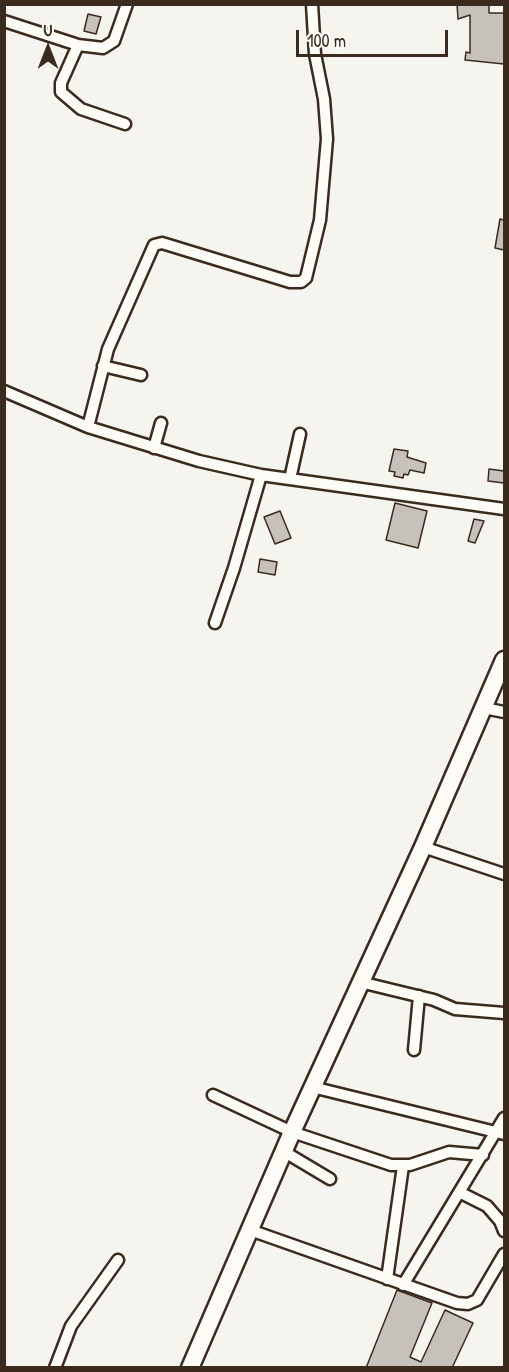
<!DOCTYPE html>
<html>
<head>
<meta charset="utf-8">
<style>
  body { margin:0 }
  #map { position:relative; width:509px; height:1372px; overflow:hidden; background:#f5f4ee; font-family:"Patrick Hand",sans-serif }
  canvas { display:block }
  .frame { position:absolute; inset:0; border:6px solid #3b2a1e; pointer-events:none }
  .north { position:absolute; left:18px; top:18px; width:60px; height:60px; -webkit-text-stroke:4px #fdfcf7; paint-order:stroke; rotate:0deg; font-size:16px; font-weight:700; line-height:24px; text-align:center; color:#3b2a1e }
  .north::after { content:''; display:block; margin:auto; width:21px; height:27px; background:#3b2a1e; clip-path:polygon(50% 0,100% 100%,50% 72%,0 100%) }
  .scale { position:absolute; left:296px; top:30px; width:152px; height:27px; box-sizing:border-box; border:3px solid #3b2a1e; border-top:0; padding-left:8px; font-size:18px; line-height:21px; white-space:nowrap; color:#3b2a1e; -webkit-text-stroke:4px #fdfcf7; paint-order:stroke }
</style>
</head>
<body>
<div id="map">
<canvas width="509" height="1372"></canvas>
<div class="frame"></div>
<div class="north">U</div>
<div class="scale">100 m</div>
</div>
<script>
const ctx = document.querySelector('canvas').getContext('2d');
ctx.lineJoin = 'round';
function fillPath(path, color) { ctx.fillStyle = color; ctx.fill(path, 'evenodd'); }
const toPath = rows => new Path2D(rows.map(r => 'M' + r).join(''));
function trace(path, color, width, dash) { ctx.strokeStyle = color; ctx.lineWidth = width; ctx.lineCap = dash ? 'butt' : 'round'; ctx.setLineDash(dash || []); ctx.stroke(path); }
const building = toPath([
  [457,4,489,4,489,13,504,13,504,64,465,60,466,52,470,53,470,15,458,19,457,4],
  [88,14,101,17,96,34,84,31,88,14],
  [500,219,504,220,504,250,495,248,500,219],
  [394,449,408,451,407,457,426,463,424,473,410,470,408,475,404,474,403,478,394,476,395,472,389,471,394,449],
  [489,469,504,471,504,483,488,481,489,469],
  [395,503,427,511,418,548,386,540,395,503],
  [280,511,291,538,275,544,264,517,280,511],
  [474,519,484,521,475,543,468,541,474,519],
  [260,559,277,562,275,575,258,572,260,559],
  [397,1290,432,1303,410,1357,421,1362,445,1310,473,1323,452,1368,366,1368,397,1290]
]);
const street = toPath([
  [4,21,78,45,103,48,114,41,127,4],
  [78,45,61,83,61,92,81,109,125,124],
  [103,366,141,375],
  [4,391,88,427,199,461,261,475,504,509],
  [88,427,108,349,154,245,162,243,290,282,301,282,306,278,320,220,327,139,324,99,315,54,312,4],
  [154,448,161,423],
  [290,479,300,434],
  [215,623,234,568,261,475],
  [484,708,504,712],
  [423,847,504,874],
  [360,982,434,1000,455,1009,504,1013],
  [414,1050,419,996],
  [312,1087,504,1134],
  [213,1095,292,1132,391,1165,410,1165,449,1152,483,1155],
  [283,1151,330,1179],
  [461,1193,487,1206,500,1221,504,1231],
  [250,1230,457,1303,468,1304,477,1300,504,1254],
  [387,1279,403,1166],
  [403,1285,504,1118],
  [55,1368,71,1326,118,1260]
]);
const primary = toPath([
  [190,1368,292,1132,423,847,504,660]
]);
fillPath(building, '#c7c1bb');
trace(building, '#3b2a1e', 1.5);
trace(street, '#3b2a1e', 15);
trace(primary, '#3b2a1e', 21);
trace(street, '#fdfcf7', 10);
trace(primary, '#fdfcf7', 16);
</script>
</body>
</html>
